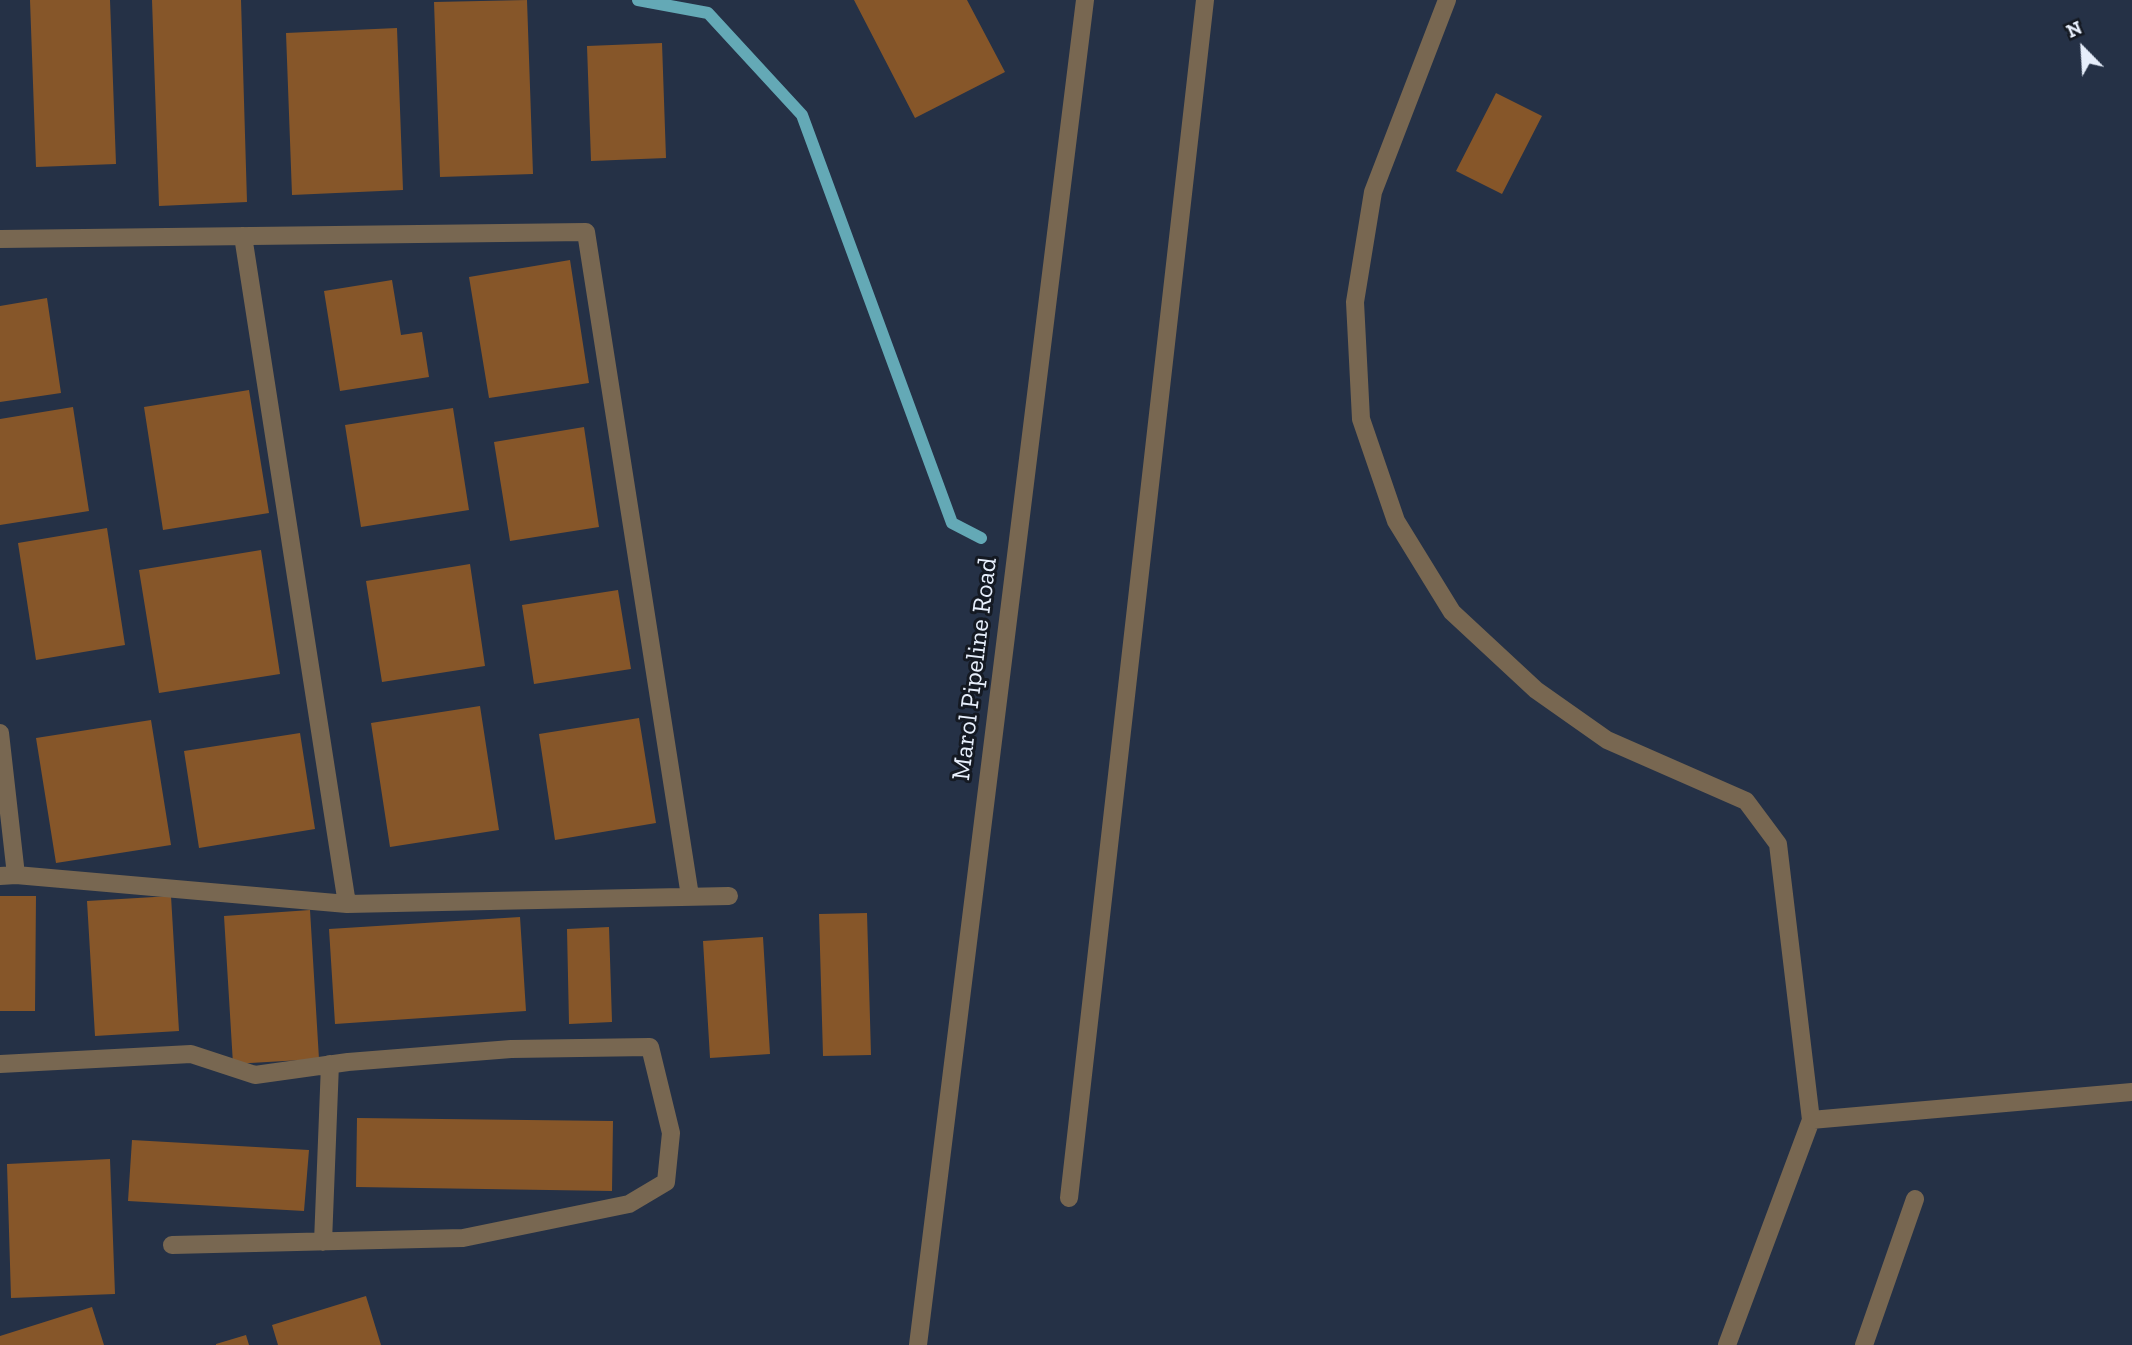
<!DOCTYPE html>
<html>
<head>
<meta charset="utf-8">
<style>
  body { margin:0 }
  #map { position:relative; width:2132px; height:1345px; overflow:hidden; background:#253146; font-family:"Zilla Slab",serif }
  canvas { display:block }
  .north { position:absolute; left:2048px; top:14px; width:70px; height:70px; -webkit-text-stroke:5px #141922; paint-order:stroke; rotate:336deg; font-size:19px; font-weight:700; line-height:28px; text-align:center; color:#e6eefb }
  .north::after { content:''; display:block; margin:auto; width:24px; height:32px; background:#e6eefb; clip-path:polygon(50% 0,100% 100%,50% 72%,0 100%) }
</style>
</head>
<body>
<div id="map">
<canvas width="2132" height="1345"></canvas>
<div class="north">N</div>
</div>
<script>
const ctx = document.querySelector('canvas').getContext('2d');
ctx.lineJoin = 'round';
const toPath = rows => new Path2D(rows.map(r => 'M' + r).join(''));
function trace(path, color, width, dash) { ctx.strokeStyle = color; ctx.lineWidth = width; ctx.lineCap = dash ? 'butt' : 'round'; ctx.setLineDash(dash || []); ctx.stroke(path); }
function fillPath(path, color) { ctx.fillStyle = color; ctx.fill(path, 'evenodd'); }
function write(font, color, halo, rows, align = 'center') {
  ctx.font = font + ' "Zilla Slab",serif'; ctx.lineWidth = 6; ctx.setLineDash([]); ctx.textBaseline = 'middle'; ctx.strokeStyle = halo; ctx.fillStyle = color; for (const [text, x, y, turn = 0] of rows) {
    ctx.save(); ctx.translate(x, y); ctx.rotate((+turn || 0) * Math.PI / 180); ctx.textAlign = isNaN(turn) ? turn : align; if (halo) ctx.strokeText(text, 0, 0); ctx.fillText(text, 0, 0); ctx.restore();
  }
}
const stream = toPath([
  [638,0,708,13,802,115,952,523,981,538]
]);
const building = toPath([
  [30,0,110,0,116,164,36,167],
  [152,0,241,0,247,202,159,206],
  [527,0,533,174,440,177,434,2],
  [854,0,967,0,1005,72,915,118],
  [397,28,403,190,292,195,286,33],
  [662,43,666,158,591,161,587,46],
  [1496,93,1542,116,1502,194,1456,171],
  [570,260,589,383,489,398,469,277],
  [392,280,401,335,422,332,429,377,340,391,324,291],
  [47,298,61,393,0,402,0,306],
  [249,390,269,513,163,530,144,407],
  [73,407,89,511,0,525,0,419],
  [453,408,469,510,361,527,345,425],
  [584,427,599,527,510,541,494,442],
  [107,528,125,645,36,660,18,543],
  [261,550,280,674,159,693,139,570],
  [470,564,485,666,382,682,366,581],
  [618,590,631,669,534,684,522,605],
  [480,706,499,830,390,847,371,723],
  [639,718,656,823,555,840,539,734],
  [151,720,171,845,56,863,36,738],
  [300,733,315,829,199,848,184,751],
  [0,896,36,896,35,1011,0,1011],
  [171,896,179,1031,95,1036,87,901],
  [310,910,319,1059,233,1064,224,916],
  [867,913,871,1055,823,1056,819,914],
  [520,917,526,1011,335,1024,329,929],
  [609,927,612,1022,569,1024,567,929],
  [763,937,770,1054,710,1058,703,941],
  [357,1118,613,1121,612,1191,356,1187],
  [132,1140,309,1150,304,1211,128,1201],
  [110,1159,115,1294,11,1298,7,1164],
  [366,1296,381,1345,278,1345,272,1325],
  [92,1307,104,1345,0,1345,0,1336],
  [246,1335,249,1345,216,1345,216,1344]
]);
const minor = toPath([
  [1447,0,1373,192,1355,302,1361,419,1396,521,1452,612,1536,690,1607,740,1746,801,1778,844,1811,1120],
  [243,236,347,904],
  [0,239,586,232,690,896],
  [0,733,16,875,0,876],
  [16,875,347,904,729,896],
  [0,1064,191,1054,255,1075,348,1062,511,1049,650,1047,671,1133,666,1182,629,1204,463,1238,172,1245],
  [1069,1198,1205,0],
  [323,1242,330,1064],
  [918,1345,1085,0],
  [1727,1345,1811,1120,2132,1092],
  [1864,1345,1915,1199]
]);
const streetNames = [
  ["Marol Pipeline Road",975,669,-83]
];
trace(stream, '#64a9b6', 12);
fillPath(building, '#865629');
trace(minor, '#786751', 18);
write('26px', '#e6eefb', '#141922', streetNames);
</script>
</body>
</html>
